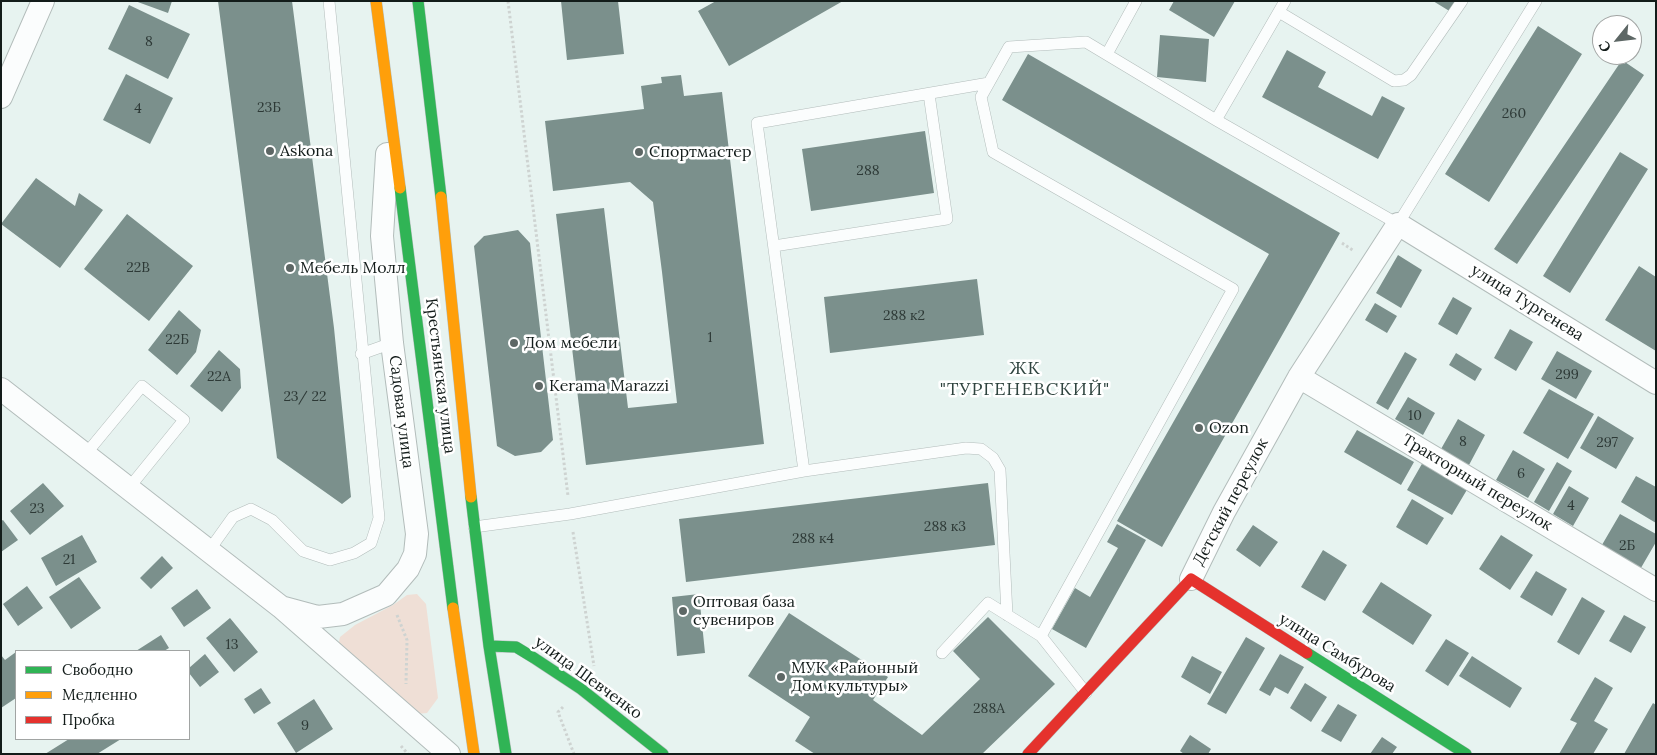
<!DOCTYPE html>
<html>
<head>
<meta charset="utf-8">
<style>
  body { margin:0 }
  #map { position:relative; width:1657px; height:755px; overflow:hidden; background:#e7f3f0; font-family:Lora,serif }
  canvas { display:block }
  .frame { position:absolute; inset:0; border:2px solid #131c1a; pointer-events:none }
  .legend { position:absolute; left:15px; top:650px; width:175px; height:90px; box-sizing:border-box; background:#fff; border:1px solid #a1a4a3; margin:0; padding:6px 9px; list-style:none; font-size:15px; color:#131c1a }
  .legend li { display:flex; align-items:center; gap:10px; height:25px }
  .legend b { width:25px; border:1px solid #a1a4a3 }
  .north { position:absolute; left:1592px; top:15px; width:50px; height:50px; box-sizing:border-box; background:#fff; border:1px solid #a1a4a3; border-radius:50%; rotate:241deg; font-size:14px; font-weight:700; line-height:20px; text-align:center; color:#131c1a }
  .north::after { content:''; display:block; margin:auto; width:18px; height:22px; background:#5d6765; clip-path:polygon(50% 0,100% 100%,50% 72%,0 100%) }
</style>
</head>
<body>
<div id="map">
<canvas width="1657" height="755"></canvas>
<div class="frame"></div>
<ul class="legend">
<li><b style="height:6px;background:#30b455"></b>Свободно</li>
<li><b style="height:6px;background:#ff9f0a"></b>Медленно</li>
<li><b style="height:6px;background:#e5322d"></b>Пробка</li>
</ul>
<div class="north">С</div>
</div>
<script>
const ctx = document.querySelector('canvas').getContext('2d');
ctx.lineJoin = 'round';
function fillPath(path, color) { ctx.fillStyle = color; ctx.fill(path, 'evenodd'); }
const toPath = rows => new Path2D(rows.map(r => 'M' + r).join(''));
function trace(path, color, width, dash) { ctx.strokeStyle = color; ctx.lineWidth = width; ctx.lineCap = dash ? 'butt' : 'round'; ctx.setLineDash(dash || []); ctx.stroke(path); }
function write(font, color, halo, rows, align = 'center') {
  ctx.font = font + ' Lora,serif'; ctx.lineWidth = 5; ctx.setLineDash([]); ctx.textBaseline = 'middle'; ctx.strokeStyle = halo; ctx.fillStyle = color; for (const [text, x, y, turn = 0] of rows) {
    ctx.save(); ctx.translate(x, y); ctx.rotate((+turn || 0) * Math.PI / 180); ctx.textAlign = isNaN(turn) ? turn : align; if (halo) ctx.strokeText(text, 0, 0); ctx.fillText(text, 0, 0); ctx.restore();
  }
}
const green = toPath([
  [417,594,426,604,438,698,427,713,417,714,338,646,340,637,355,625,393,605,407,595]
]);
const building = toPath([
  [135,1,172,1,168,13],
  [218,1,292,1,334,328,351,497,342,504,277,458],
  [561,1,618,1,624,54,567,60],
  [716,1,843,1,729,66,698,11],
  [1174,1,1235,1,1214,37,1169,10],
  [1433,1,1457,1,1451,12],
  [129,5,190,34,168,79,108,49],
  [1538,26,1582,54,1489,202,1445,174],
  [1160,35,1209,39,1206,82,1157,77],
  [1287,50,1326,72,1318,87,1372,116,1382,96,1405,108,1378,159,1262,97],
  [1028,54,1340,233,1162,547,1117,521,1269,254,1002,100],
  [1622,60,1644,75,1517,264,1494,249],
  [126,74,173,98,150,144,103,120],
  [681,75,684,96,722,92,764,444,586,465,556,214,604,208,628,408,677,403,662,272,653,202,630,182,553,191,545,121,644,109,641,86,662,83,661,77],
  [925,131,934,193,811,211,802,149],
  [1620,152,1648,169,1570,293,1543,276],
  [36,178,75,206,79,193,103,210,60,268,1,224],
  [127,214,193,266,149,321,84,269],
  [518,230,530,243,553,440,541,452,515,456,497,446,474,246,484,236],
  [1398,255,1422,270,1401,308,1376,293],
  [1639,266,1656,277,1656,351,1605,320],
  [977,279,984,335,830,353,824,297],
  [1453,297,1472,308,1457,335,1438,324],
  [1375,303,1397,316,1387,333,1365,320],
  [179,310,201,330,196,352,177,375,148,350],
  [1510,329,1533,342,1516,371,1494,358],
  [219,350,240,369,241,388,222,412,190,386],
  [1557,351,1592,371,1576,399,1541,379],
  [1405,352,1417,359,1388,410,1376,403],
  [1456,353,1482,369,1475,381,1449,365],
  [1549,389,1594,414,1568,459,1523,433],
  [1408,397,1435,413,1423,435,1395,419],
  [1598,416,1634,438,1616,469,1580,448],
  [1458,419,1485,435,1469,465,1441,449],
  [1357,430,1414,462,1401,485,1344,452],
  [1513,450,1545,469,1528,498,1496,480],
  [1423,462,1468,488,1452,515,1407,490],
  [1557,462,1572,471,1549,511,1534,502],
  [1636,476,1656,487,1656,523,1621,502],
  [43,483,64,506,30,535,10,511],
  [988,483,995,545,686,582,679,519],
  [1569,486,1589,498,1573,526,1553,514],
  [1412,499,1444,518,1427,545,1396,527],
  [1620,514,1656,534,1656,542,1638,573,1599,550],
  [3,520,18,540,1,552,1,521],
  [1117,524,1146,540,1086,648,1052,629,1075,588,1090,597,1118,548,1107,542],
  [1253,525,1278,542,1260,567,1236,550],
  [82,535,97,562,56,586,41,558],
  [1501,535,1533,555,1510,590,1479,569],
  [1323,550,1347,565,1325,601,1301,587],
  [162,556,173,568,151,589,140,578],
  [1536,571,1567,589,1552,616,1520,597],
  [79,577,101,608,71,629,49,597],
  [1381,582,1432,615,1413,645,1362,612],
  [27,586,43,608,18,626,3,604],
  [197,589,211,608,184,627,171,608],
  [699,594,705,653,677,656,672,597],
  [1582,597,1605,611,1579,655,1557,642],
  [789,613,888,677,873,700,922,735,980,679,953,651,988,617,1055,684,982,754,815,754,795,741,810,717,748,676],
  [1624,615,1646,627,1631,653,1609,641],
  [230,618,258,652,234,672,206,638],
  [161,635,169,648,164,651,136,651],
  [1246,637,1265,648,1226,714,1207,704],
  [1446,639,1469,653,1448,686,1425,671],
  [16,652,16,698,1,708,1,655,5,660],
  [205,654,219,672,200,687,189,673,189,668],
  [1280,654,1304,667,1288,694,1275,687,1270,696,1259,690],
  [1192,656,1222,672,1210,694,1181,677],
  [1472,656,1522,688,1510,708,1459,676],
  [1595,677,1613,688,1594,721,1608,729,1593,754,1559,754,1577,723,1570,720],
  [1305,683,1327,697,1311,722,1290,708],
  [261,688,271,703,254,714,244,699],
  [314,699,333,729,296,753,277,723],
  [1653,703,1656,705,1656,754,1624,754],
  [1338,704,1357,715,1341,742,1321,731],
  [1190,735,1211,749,1208,754,1184,754,1180,751],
  [1382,737,1397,747,1392,754,1370,754],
  [69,739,121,739,97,754,45,754]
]);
const path = toPath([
  [508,1,568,496],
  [1342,243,1354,251],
  [573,532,594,666],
  [397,615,407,640,406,684],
  [563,707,558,712,574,754],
  [401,746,408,754]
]);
const lane = toPath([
  [1279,12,1394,81,1404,80,1411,75,1462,1],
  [1107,54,1136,1],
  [1216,120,1285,1],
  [774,246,947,219,929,94],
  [361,354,392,343],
  [85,455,142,386,184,420,128,489],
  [804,471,966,448,981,449,993,458,1000,470,1007,615],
  [474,527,570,514,804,471,757,123,989,83],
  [208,552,233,517,251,509,272,520,303,551,330,560,354,553,371,543,379,518,329,1],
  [1041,636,1233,289,993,152,981,97,1009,47,1086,42,1216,120,1398,224,1536,1],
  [942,653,988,603,1041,636,1086,693]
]);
const street = toPath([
  [1,97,43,1],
  [1299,377,1656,590],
  [1,389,281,607,449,754],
  [1191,579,1224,512,1299,377,1398,224,1656,383],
  [281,607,318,617,343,614,386,595,408,569,415,554,417,534,392,343,382,236,387,154]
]);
const fast = toPath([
  [418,1,441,197],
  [400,188,453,608],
  [471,497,489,646,506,754],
  [489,646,516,647,534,658,581,689,663,754],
  [1307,653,1466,754]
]);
const slow = toPath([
  [376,1,400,188],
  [441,197,471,497],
  [453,608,474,754]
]);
const jam = toPath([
  [1028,754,1191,579,1307,653]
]);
const markers = [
  [270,151,5,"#5d6765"],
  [639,152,5,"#5d6765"],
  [290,268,5,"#5d6765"],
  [514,343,5,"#5d6765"],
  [539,386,5,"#5d6765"],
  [1199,428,5,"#5d6765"],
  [683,611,5,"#5d6765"],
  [781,677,5,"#5d6765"]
];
const numberNames = [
  ["8",149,42],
  ["23Б",269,108],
  ["4",138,109],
  ["260",1514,114],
  ["288",868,171],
  ["22В",138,268],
  ["288 к2",904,316],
  ["1",710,338],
  ["22Б",177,340],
  ["299",1567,375],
  ["22А",219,377],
  ["23/ 22",305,397],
  ["10",1415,416],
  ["8",1463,442],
  ["297",1607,443],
  ["6",1521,474],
  ["4",1571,506],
  ["23",37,509],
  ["288 к3",945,527],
  ["288 к4",813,539],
  ["2Б",1627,546],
  ["21",69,560],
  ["13",232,645],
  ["288А",989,709],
  ["9",305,726]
];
const poiNames = [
  ["Askona",280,151],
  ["Спортмастер",649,152],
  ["Мебель Молл",300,268],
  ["Дом мебели",524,343],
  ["Kerama Marazzi",549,386],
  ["Ozon",1209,428],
  ["Оптовая база",693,602],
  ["сувениров",693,620],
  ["МУК «Районный",791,668],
  ["Дом культуры»",791,686]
];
const streetNames = [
  ["улица Тургенева",1527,303,32],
  ["Крестьянская улица",440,376,83],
  ["Садовая улица",401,412,83],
  ["Тракторный переулок",1477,483,31],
  ["Детский переулок",1231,502,-62],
  ["улица Самбурова",1337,653,32],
  ["улица Шевченко",588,678,36]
];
const neighbourhoodNames = [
  ["ЖК",1025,369],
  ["\"ТУРГЕНЕВСКИЙ\"",1025,390]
];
fillPath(green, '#efdfd6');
fillPath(building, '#7b908c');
trace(lane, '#b2bcba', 12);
trace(street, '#b2bcba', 24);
trace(fast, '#b2bcba', 12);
trace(slow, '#b2bcba', 12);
trace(jam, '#b2bcba', 12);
trace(path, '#ced3d1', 3, [2.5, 2.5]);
trace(lane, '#fbfdfd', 11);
trace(street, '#fbfdfd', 22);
trace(fast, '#30b455', 11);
trace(slow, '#ff9f0a', 11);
trace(jam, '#e5322d', 11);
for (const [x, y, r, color] of markers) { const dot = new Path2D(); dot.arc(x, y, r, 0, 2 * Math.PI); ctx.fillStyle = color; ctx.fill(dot); trace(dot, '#fff', 2); }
write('14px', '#2d3936', null, numberNames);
write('16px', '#131c1a', '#fff', poiNames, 'left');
write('16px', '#131c1a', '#fff', streetNames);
ctx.letterSpacing = '1px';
write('18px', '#2f443f', '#fff', neighbourhoodNames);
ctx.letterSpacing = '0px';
</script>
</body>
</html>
